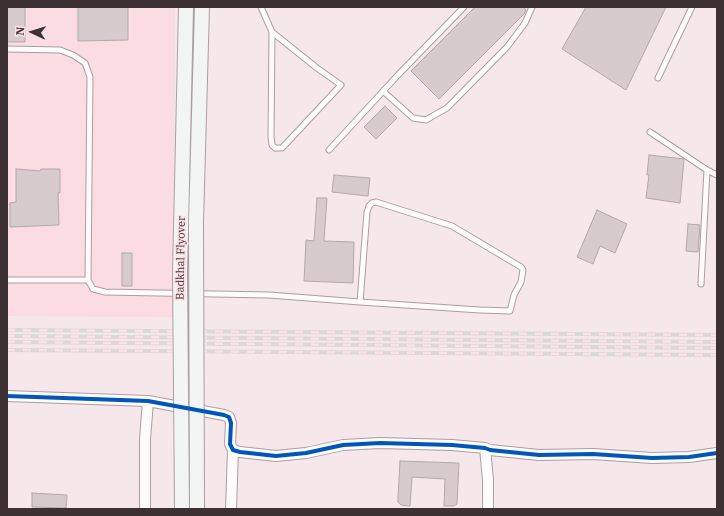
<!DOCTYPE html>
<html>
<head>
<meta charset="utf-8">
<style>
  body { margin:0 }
  #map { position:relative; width:724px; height:516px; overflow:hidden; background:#f6e7ea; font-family:"IBM Plex Serif",serif }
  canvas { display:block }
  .frame { position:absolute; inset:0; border:8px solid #3e3133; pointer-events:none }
  .north { position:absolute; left:12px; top:12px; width:40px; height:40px; -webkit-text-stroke:3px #fce1e6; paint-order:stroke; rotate:274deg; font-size:11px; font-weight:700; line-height:16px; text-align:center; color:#3e3133 }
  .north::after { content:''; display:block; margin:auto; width:14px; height:18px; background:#3e3133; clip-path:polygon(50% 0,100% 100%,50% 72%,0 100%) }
</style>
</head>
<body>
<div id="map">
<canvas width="724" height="516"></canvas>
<div class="frame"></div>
<div class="north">N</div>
</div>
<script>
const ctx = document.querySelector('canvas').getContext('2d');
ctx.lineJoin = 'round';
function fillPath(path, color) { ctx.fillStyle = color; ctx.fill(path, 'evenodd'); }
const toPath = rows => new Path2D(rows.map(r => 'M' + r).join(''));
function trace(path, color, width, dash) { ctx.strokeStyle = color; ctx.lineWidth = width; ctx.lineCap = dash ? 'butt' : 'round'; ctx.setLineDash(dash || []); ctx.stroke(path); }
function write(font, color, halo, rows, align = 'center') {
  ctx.font = font + ' "IBM Plex Serif",serif'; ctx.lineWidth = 3.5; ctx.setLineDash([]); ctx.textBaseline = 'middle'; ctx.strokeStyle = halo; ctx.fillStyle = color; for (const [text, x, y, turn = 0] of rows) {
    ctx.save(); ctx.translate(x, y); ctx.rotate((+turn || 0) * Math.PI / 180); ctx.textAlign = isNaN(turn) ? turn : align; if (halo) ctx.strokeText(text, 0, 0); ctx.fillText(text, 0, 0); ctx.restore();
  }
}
const built = toPath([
  [7,7,175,7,175,317,7,316]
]);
const building = toPath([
  [7,7,25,7,25,42,7,42,7,7],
  [78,7,128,7,128,40,78,41,78,7],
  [475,7,524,7,526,10,524,14,439,99,411,71,475,7],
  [586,7,666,7,626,90,562,49,586,7],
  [385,106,397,118,376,139,364,127,385,106],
  [649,155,684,159,680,203,646,198,649,175,647,175,649,155],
  [16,169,40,171,41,169,60,169,60,193,58,193,59,225,10,227,10,203,16,202,16,169],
  [334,175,370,178,368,196,332,192,334,175],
  [317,198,327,198,324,241,354,242,353,283,304,281,306,240,314,241,317,198],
  [597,210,627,224,615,253,600,246,593,264,577,257,597,210],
  [688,224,700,225,698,252,686,251,688,224],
  [122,253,132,253,132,286,122,286,122,253],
  [400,461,459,463,457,504,454,506,444,506,445,479,412,477,410,506,401,505,398,502,398,498,400,461],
  [32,493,67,495,66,508,32,507,32,493]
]);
const service = toPath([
  [261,7,272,32,317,68,341,85,282,148,275,148,272,145,271,137,272,32],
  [7,49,60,50,73,55,85,63,90,77,88,280,93,289,105,292,269,295,360,302,480,310,510,311,514,295,521,282,523,270,521,267,452,226,376,202,372,203,369,206,367,212,360,302],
  [658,78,692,7],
  [383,91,413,118,426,120,431,117,447,108,507,47,525,23,532,7],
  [650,132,707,170,717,175],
  [329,150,398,75,464,7],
  [7,280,88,280],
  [701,284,707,170]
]);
const minor = toPath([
  [7,396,148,401,224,415,229,417,231,423,230,444,233,450,240,452,276,456,306,453,343,445,380,443,452,445,485,448,490,450,539,455,593,454,652,458,689,457,717,453],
  [485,448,488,480,488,509],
  [145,509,145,439,148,401],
  [231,509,233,450]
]);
const rail = toPath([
  [7,330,717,335],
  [7,336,717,342],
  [7,342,717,348],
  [7,350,717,355]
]);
const secondaryBridge = toPath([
  [182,509,180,272,186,7],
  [197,509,196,222,202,7]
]);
const cycleway = toPath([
  [7,396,148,401,224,415,229,417,231,423,230,444,233,450,240,452,276,456,306,453,343,445,380,443,452,445,485,448,490,450,539,455,593,454,652,458,689,457,717,453]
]);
const streetNames = [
  ["Badkhal Flyover",181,258,-89]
];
fillPath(built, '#fadce2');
fillPath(building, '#d8cbcd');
trace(building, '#b3a7aa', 1);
trace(service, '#ab9ea1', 7);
trace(minor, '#ab9ea1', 12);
trace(service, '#fefbfc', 5);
trace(minor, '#fefbfc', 10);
trace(rail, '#dcd7d8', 4);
trace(rail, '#fce1e6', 2.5, [8]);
trace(secondaryBridge, '#ab9ea1', 16, []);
trace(secondaryBridge, '#f3f5f4', 14);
trace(cycleway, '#0057b8', 4);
write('11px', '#3e3133', '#fce1e6', streetNames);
</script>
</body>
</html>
